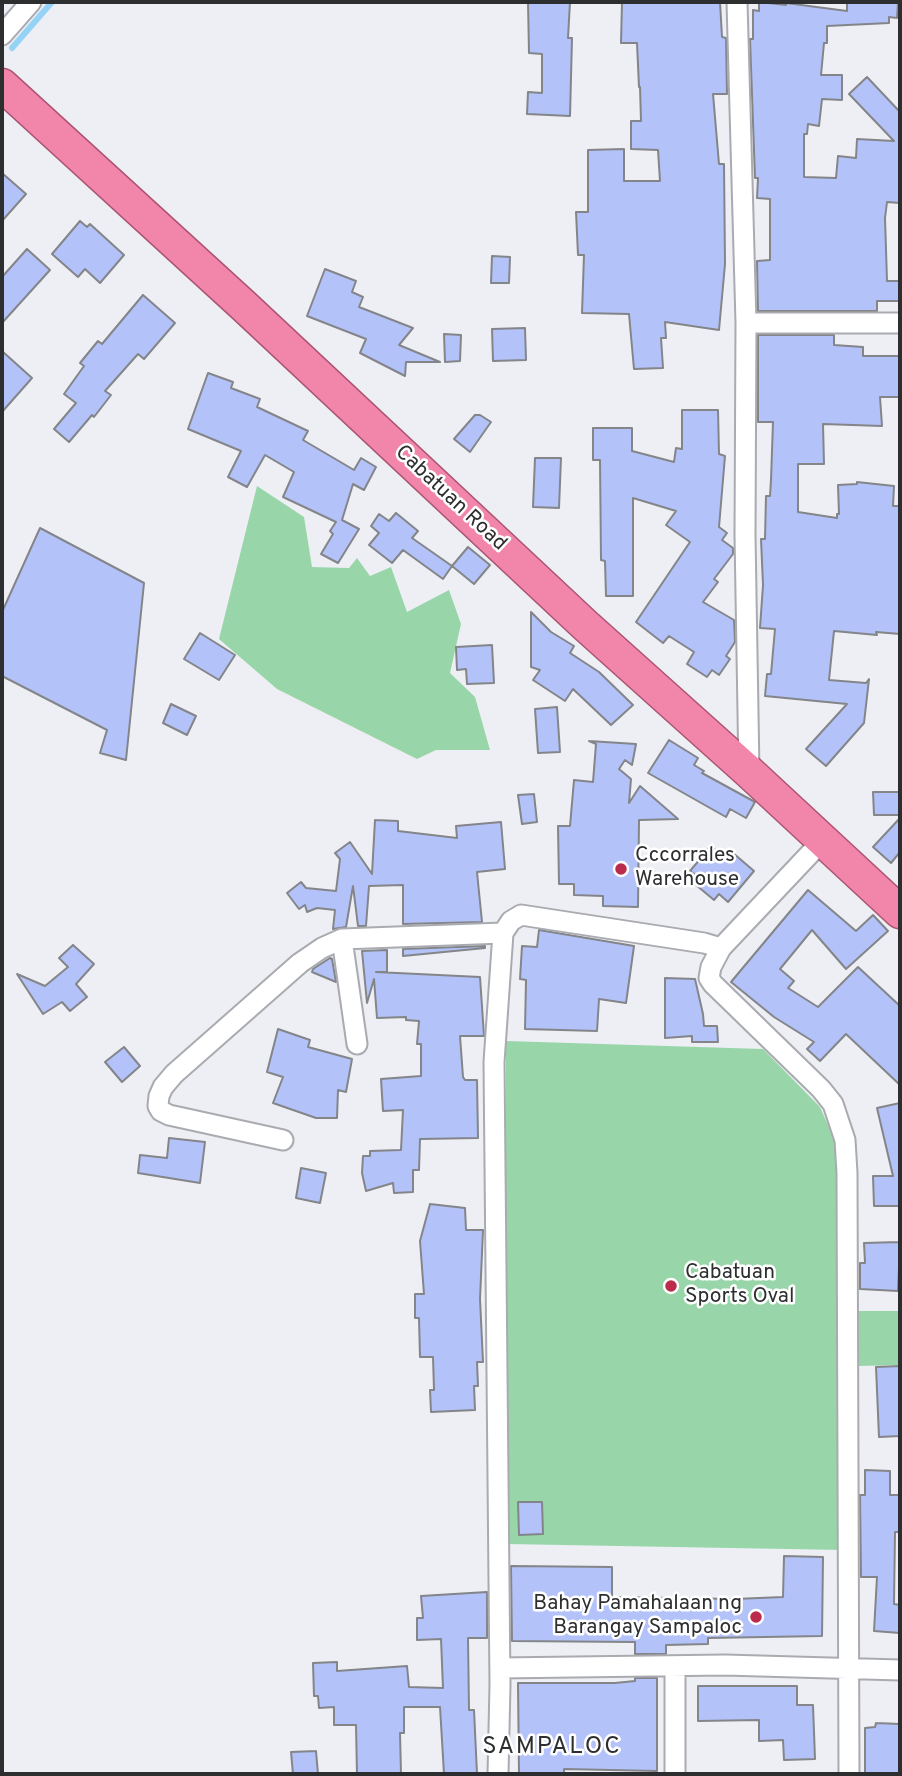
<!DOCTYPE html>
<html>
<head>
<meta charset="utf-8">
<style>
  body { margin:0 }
  #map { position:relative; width:902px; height:1776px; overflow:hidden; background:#eeeff4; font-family:Overpass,sans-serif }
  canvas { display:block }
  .frame { position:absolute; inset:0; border:4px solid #2d2e30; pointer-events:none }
</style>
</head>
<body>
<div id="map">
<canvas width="902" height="1776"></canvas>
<div class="frame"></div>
</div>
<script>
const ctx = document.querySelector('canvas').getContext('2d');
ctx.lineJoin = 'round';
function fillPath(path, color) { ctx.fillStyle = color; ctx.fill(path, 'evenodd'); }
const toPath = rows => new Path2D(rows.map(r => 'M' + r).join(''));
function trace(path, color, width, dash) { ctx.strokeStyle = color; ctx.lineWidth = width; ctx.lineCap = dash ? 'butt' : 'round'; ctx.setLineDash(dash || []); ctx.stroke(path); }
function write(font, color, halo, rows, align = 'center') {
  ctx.font = font + ' Overpass,sans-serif'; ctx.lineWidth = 5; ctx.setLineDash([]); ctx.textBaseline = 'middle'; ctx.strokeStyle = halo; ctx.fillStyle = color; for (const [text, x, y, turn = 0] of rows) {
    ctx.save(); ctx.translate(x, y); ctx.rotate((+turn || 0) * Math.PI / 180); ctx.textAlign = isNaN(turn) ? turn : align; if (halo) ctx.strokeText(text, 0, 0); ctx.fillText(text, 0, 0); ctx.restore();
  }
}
const green = toPath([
  [257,486,304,517,312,567,349,568,357,558,370,576,391,567,407,612,449,590,461,624,450,673,475,697,490,750,436,750,417,759,277,689,219,639],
  [506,1041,763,1049,820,1107,834,1139,837,1171,843,1550,506,1544],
  [857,1311,900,1311,900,1365,858,1366]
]);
const stream = toPath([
  [12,48,52,2]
]);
const building = toPath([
  [528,2,570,2,568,38,572,38,570,116,527,114,528,92,542,93,542,54,529,53,528,2],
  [622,2,720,2,722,37,726,38,727,94,713,94,719,164,724,164,725,264,719,330,665,322,666,338,661,338,663,368,634,369,629,314,582,313,584,255,578,255,576,212,588,212,588,150,624,149,624,181,660,181,658,150,631,149,631,121,641,121,640,87,639,87,637,43,621,43,622,2],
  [759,2,786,5,786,3,847,11,847,2,898,2,897,18,889,17,889,23,827,26,827,43,824,43,821,75,842,75,842,100,822,99,819,126,808,124,807,134,804,134,804,177,836,178,838,156,856,158,857,139,894,141,849,94,867,77,900,112,900,203,887,202,885,218,887,281,900,281,900,301,877,301,877,311,758,311,757,261,770,260,770,199,757,198,758,178,755,178,750,39,753,39,753,10,759,11,759,2],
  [2,173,26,194,2,221,2,173],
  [80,221,87,227,90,224,124,255,100,283,85,269,78,277,52,254,80,221],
  [27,249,50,270,2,323,2,277,27,249],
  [492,256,510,257,509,283,491,283,492,256],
  [325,269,356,281,352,292,363,297,359,307,413,328,399,345,440,362,406,362,405,376,360,353,366,339,307,316,325,269],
  [143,295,175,323,144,359,138,354,105,391,111,395,94,417,92,415,69,442,54,429,76,403,64,394,84,366,80,363,98,341,102,344,143,295],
  [525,328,526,360,493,361,492,329,525,328],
  [444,334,461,335,460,361,445,362,444,334],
  [758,335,834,335,834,345,863,347,863,356,900,356,900,397,880,397,882,426,823,424,824,464,798,464,798,512,837,518,837,514,839,514,838,485,857,484,857,482,894,486,893,506,900,506,900,634,876,632,877,635,834,631,829,680,866,683,869,679,864,723,826,766,806,749,847,704,765,696,767,674,771,674,775,629,760,628,763,585,761,539,765,539,766,496,770,496,771,480,773,422,758,422,758,335],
  [2,351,32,378,2,412,2,351],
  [208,373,233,382,231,388,260,399,257,407,308,431,303,440,354,470,361,458,376,467,364,490,353,484,342,520,359,529,338,563,321,554,333,534,330,531,336,522,283,497,294,472,265,455,247,487,228,477,241,451,188,429,208,373],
  [682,410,718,410,719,454,725,456,719,527,727,533,722,540,733,548,733,554,714,579,718,582,703,602,734,620,735,642,726,656,730,659,719,675,712,670,707,677,687,664,694,652,669,636,663,643,636,622,690,542,666,525,676,511,633,498,633,596,606,596,605,561,601,560,600,460,593,460,593,428,632,428,632,451,674,462,676,448,682,449,682,410],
  [475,415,480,415,491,422,470,452,454,439,475,415],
  [535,458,561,458,559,508,533,507,535,458],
  [396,513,418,531,412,538,452,566,443,579,403,550,392,563,369,545,379,533,371,526,379,514,389,521,396,513],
  [40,528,144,583,126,760,100,753,107,730,2,676,2,612,40,528],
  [468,547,490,565,474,584,452,566,468,547],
  [531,612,551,632,574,646,570,653,599,672,633,705,611,725,573,689,565,701,533,680,540,670,531,667,531,612],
  [200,633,235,655,219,680,184,659,200,633],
  [492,645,494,683,467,684,466,669,457,670,456,647,492,645],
  [171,704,196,716,187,735,163,723,171,704],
  [557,707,560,752,538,753,535,709,557,707],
  [669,740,698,758,694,765,704,771,702,773,755,802,746,818,730,809,726,817,648,773,669,740],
  [589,741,636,744,632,765,625,760,619,769,631,779,629,803,640,786,678,819,639,820,638,907,603,906,603,896,574,895,574,884,559,884,558,826,570,826,574,780,593,782,596,744,589,741],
  [873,792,900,792,900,815,874,815,873,792],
  [534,794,537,822,522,824,518,795,534,794],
  [900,818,900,852,891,863,873,847,900,818],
  [375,820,398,821,398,831,457,838,456,826,501,822,505,869,477,872,482,922,403,924,403,885,369,886,366,926,358,926,353,886,346,927,333,929,335,910,317,908,307,912,305,905,299,909,287,893,301,882,306,888,336,891,340,859,335,853,350,842,372,874,375,820],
  [711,846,727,860,733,853,754,871,728,902,719,894,714,900,696,885,701,879,690,871,711,846],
  [808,890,856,931,873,915,888,931,846,969,812,930,780,969,794,981,788,988,818,1007,858,967,900,1006,900,1085,846,1034,820,1061,807,1049,814,1042,774,1017,731,982,808,890],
  [539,930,634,946,626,1003,599,999,597,1031,525,1029,526,980,520,979,522,946,537,947,539,930],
  [73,945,94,964,76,984,87,997,70,1011,62,1002,43,1014,17,974,45,986,68,967,59,958,73,945],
  [485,946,485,948,403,956,403,949,485,946],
  [387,950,387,972,376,972,480,977,484,1036,460,1036,463,1077,465,1080,477,1080,478,1138,420,1139,419,1170,413,1170,413,1192,394,1193,393,1183,366,1191,362,1173,363,1156,370,1156,370,1151,401,1150,403,1110,383,1111,381,1079,421,1076,421,1044,417,1044,419,1021,406,1020,406,1017,377,1018,374,979,367,1003,362,951,387,950],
  [330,958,332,959,336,982,312,972,313,969,330,958],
  [665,978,695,979,703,1014,704,1026,717,1026,718,1042,692,1042,692,1036,665,1038,665,978],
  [278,1029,310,1040,308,1047,352,1059,346,1092,338,1090,337,1118,316,1118,273,1103,283,1077,267,1072,278,1029],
  [124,1047,140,1066,122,1082,105,1062,124,1047],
  [900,1103,900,1206,874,1206,873,1176,893,1176,877,1108,900,1103],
  [169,1138,205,1142,200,1183,138,1173,140,1155,167,1158,169,1138],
  [301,1168,326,1173,320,1203,296,1198,301,1168],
  [430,1204,465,1208,466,1230,483,1230,480,1299,483,1362,477,1362,478,1386,474,1386,475,1410,431,1412,430,1390,434,1390,433,1357,420,1357,419,1318,415,1318,415,1294,424,1294,420,1241,430,1204],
  [900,1242,898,1291,860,1289,860,1263,865,1263,864,1243,900,1242],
  [900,1366,900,1436,879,1437,876,1367,900,1366],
  [865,1470,890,1471,890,1495,900,1495,900,1532,895,1532,894,1604,900,1605,900,1633,874,1631,877,1577,861,1577,860,1495,865,1495,865,1470],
  [518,1502,542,1502,543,1534,519,1535,518,1502],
  [784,1556,823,1557,822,1636,708,1638,708,1644,666,1645,666,1654,635,1654,635,1642,512,1641,511,1566,612,1567,612,1597,735,1599,783,1597,784,1556],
  [487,1592,487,1638,468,1638,469,1710,474,1710,477,1774,444,1774,440,1707,404,1707,404,1733,400,1733,401,1774,357,1774,356,1725,334,1725,334,1707,319,1708,318,1696,314,1696,313,1663,337,1662,337,1671,407,1666,409,1687,443,1688,441,1639,417,1640,417,1618,423,1618,421,1596,487,1592],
  [635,1678,657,1678,657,1771,564,1769,564,1774,519,1774,518,1683,615,1683,635,1681,635,1678],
  [698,1686,797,1686,797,1705,813,1705,815,1759,784,1760,783,1740,759,1741,759,1720,698,1721,698,1686],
  [876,1723,900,1724,900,1774,865,1774,865,1728,875,1727,876,1723],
  [316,1751,318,1774,293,1774,291,1752,316,1751]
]);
const minor = toPath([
  [737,2,746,323,745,535,749,772],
  [2,35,31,2],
  [746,323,900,323],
  [823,840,721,948,711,967,709,978,713,984,821,1089,833,1104,845,1140,847,1173,849,1774],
  [342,939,357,1044],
  [283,1140,169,1115,161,1111,158,1106,159,1096,163,1087,174,1074,300,963,322,948,342,939,503,933],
  [675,1667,675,1774],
  [500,1668,725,1665,900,1670],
  [498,1774,500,1685,494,1062,503,933,511,921,521,915,704,943,721,948]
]);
const trunk = toPath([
  [2,85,244,306,585,625,749,772,900,912]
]);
const markers = [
  [621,869,7,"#bb2b4c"],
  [671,1286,7,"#bb2b4c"],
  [756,1617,7,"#bb2b4c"]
];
const streetNames = [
  ["Cabatuan Road",450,499,43]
];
const poiNames = [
  ["Cccorrales",635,857],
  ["Warehouse",635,881],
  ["Cabatuan",685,1274],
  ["Sports Oval",685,1298],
  ["Bahay Pamahalaan ng",742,1605,"right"],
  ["Barangay Sampaloc",742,1629,"right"]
];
const quarterNames = [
  ["SAMPALOC",552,1748]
];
fillPath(green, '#98d6aa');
trace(stream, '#94d3f5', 6);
fillPath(building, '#b3c3fa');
trace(building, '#838589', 2);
trace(minor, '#a9abb0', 23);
trace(trunk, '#ab5472', 35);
trace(minor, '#fff', 19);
trace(trunk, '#f286aa', 32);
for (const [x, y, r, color] of markers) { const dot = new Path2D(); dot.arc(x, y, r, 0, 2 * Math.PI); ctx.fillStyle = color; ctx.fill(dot); trace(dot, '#fff', 2.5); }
write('21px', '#2d2e30', '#fff', streetNames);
write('21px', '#2d2e30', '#fff', poiNames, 'left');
ctx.letterSpacing = '2px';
write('24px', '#2d2e30', '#fff', quarterNames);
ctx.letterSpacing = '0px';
</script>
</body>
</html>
